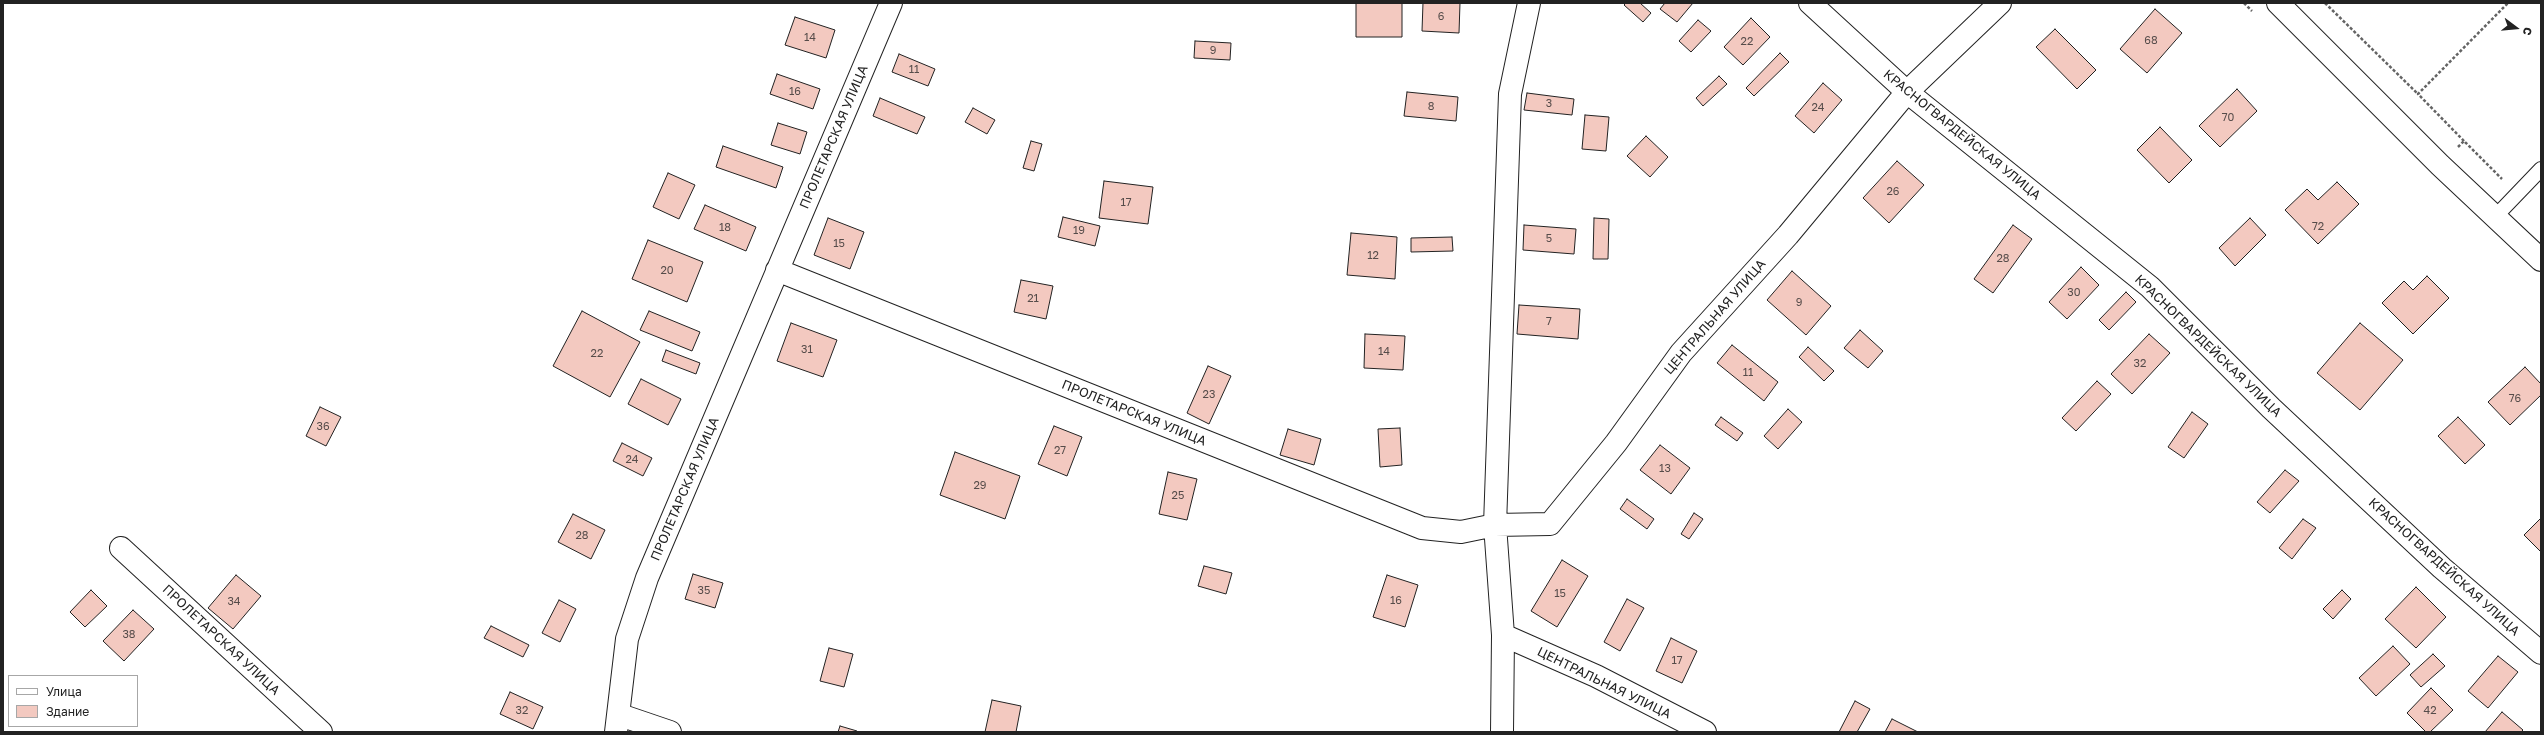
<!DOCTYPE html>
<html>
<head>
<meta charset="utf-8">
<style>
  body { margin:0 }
  #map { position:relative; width:2544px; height:735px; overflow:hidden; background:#fff; font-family:"Golos Text",sans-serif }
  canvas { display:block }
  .frame { position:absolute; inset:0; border:4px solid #222; pointer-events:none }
  .legend { position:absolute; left:8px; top:675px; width:130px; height:52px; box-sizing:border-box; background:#fff; border:1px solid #a7a7a7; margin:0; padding:5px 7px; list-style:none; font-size:12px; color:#222 }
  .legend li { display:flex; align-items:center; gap:8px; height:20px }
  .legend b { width:20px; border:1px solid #a7a7a7 }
  .north { position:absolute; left:2496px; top:8px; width:40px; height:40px; -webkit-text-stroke:3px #fff; paint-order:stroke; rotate:106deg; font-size:11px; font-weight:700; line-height:16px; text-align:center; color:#222 }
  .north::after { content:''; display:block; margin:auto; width:14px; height:18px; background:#222; clip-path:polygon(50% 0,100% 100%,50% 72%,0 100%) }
</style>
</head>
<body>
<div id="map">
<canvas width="2544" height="735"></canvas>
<div class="frame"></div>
<ul class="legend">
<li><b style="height:5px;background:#fff"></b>Улица</li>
<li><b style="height:11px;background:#f3c9c0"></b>Здание</li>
</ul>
<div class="north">С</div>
</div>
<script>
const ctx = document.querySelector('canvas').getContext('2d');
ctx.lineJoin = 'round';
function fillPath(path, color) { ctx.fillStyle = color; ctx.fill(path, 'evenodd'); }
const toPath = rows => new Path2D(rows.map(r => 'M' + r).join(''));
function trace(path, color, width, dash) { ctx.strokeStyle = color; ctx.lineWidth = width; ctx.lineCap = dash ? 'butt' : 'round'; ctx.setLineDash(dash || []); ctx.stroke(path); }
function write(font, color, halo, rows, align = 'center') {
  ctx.font = font + ' "Golos Text",sans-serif'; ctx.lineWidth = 3; ctx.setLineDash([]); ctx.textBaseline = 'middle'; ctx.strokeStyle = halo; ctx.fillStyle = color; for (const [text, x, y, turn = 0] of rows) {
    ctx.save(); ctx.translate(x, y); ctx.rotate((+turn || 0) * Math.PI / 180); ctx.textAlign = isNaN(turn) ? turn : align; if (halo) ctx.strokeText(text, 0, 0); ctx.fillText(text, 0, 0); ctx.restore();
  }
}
const building = toPath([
  [1356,3,1402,3,1402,37,1356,37,1356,3],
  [1423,3,1460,3,1459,33,1422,31,1423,3],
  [1626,3,1640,3,1651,13,1643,22,1624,5,1626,3],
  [1665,3,1693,3,1677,22,1660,9,1665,3],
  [2155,9,2182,33,2147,73,2120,49,2155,9],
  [795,17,835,30,826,58,785,45,795,17],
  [1751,18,1770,37,1743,65,1724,47,1751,18],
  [1698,20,1711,31,1691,52,1679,41,1698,20],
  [2055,29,2096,70,2077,89,2036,47,2055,29],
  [1195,41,1231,43,1230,60,1194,58,1195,41],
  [1780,53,1789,62,1754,96,1746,88,1780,53],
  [899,54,935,69,928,86,892,72,899,54],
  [777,74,820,89,813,109,770,94,777,74],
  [1719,76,1727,84,1703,106,1696,98,1719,76],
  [1823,83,1842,100,1814,133,1795,116,1823,83],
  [2237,89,2257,111,2220,147,2199,126,2237,89],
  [1407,92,1458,97,1456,121,1404,116,1407,92],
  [1527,93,1574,99,1572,115,1524,110,1527,93],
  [880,98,925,117,917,134,873,116,880,98],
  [973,108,995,120,987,134,965,122,973,108],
  [1585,115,1609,117,1606,151,1582,149,1585,115],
  [778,123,807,132,800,154,771,145,778,123],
  [2160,127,2192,160,2169,183,2137,150,2160,127],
  [1646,136,1668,157,1650,177,1627,156,1646,136],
  [1031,141,1042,144,1034,171,1023,168,1031,141],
  [723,146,783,167,776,188,716,167,723,146],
  [1897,161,1924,185,1889,223,1863,198,1897,161],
  [668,173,695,185,679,219,653,207,668,173],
  [1104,181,1153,187,1148,224,1099,218,1104,181],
  [2337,182,2359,204,2318,244,2285,210,2307,189,2318,200,2337,182],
  [705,205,756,227,746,251,694,229,705,205],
  [1063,217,1100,226,1095,246,1058,237,1063,217],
  [828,218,864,232,850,269,814,255,828,218],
  [1594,218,1609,219,1608,259,1593,259,1594,218],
  [2250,218,2266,235,2235,266,2219,248,2250,218],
  [1524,225,1576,229,1574,254,1523,250,1524,225],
  [2013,225,2032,239,1993,293,1974,279,2013,225],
  [1351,233,1397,237,1395,279,1347,275,1351,233],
  [1452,237,1453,251,1411,252,1411,238,1452,237],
  [648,240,703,262,687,302,632,279,648,240],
  [2081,267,2099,285,2067,319,2049,302,2081,267],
  [1792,271,1831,306,1806,335,1767,300,1792,271],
  [2427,276,2449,298,2413,334,2382,303,2404,281,2413,290,2427,276],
  [1021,280,1053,286,1046,319,1014,312,1021,280],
  [2126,292,2136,302,2109,330,2099,320,2126,292],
  [1519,305,1580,309,1578,339,1517,334,1519,305],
  [582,311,640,342,610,397,553,366,582,311],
  [649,311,700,332,692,351,640,330,649,311],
  [791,323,837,340,823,377,777,361,791,323],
  [2360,323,2403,360,2360,410,2317,373,2360,323],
  [1860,330,1883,351,1868,368,1844,348,1860,330],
  [1365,334,1405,336,1403,370,1364,368,1365,334],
  [2149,334,2170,353,2132,394,2111,374,2149,334],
  [1732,345,1778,382,1764,401,1717,363,1732,345],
  [1808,347,1834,371,1824,381,1799,357,1808,347],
  [666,350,700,363,696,374,662,361,666,350],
  [1208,366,1231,376,1209,424,1187,413,1208,366],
  [2525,367,2541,384,2541,395,2510,425,2488,402,2525,367],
  [641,379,681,399,668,425,628,404,641,379],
  [2097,381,2111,394,2076,431,2062,418,2097,381],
  [320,407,341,417,326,446,306,436,320,407],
  [1788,409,1802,422,1778,449,1764,436,1788,409],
  [2192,412,2208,424,2184,458,2168,447,2192,412],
  [1721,417,1743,433,1737,441,1715,425,1721,417],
  [2458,417,2485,445,2465,464,2438,436,2458,417],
  [1054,426,1082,437,1067,476,1038,464,1054,426],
  [1400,428,1402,465,1380,467,1378,429,1400,428],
  [1288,429,1321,439,1314,465,1280,455,1288,429],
  [622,443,652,458,643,476,613,461,622,443],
  [1660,445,1690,468,1671,494,1640,470,1660,445],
  [955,452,1020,476,1005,519,940,495,955,452],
  [2285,470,2299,481,2270,513,2257,502,2285,470],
  [1168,472,1197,479,1187,520,1159,514,1168,472],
  [1627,499,1654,519,1647,529,1620,509,1627,499],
  [1694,513,1703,519,1689,539,1681,534,1694,513],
  [573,514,605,530,591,559,558,542,573,514],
  [2541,518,2541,552,2524,535,2541,518],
  [2303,519,2316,528,2292,559,2279,548,2303,519],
  [1562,560,1588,576,1557,627,1531,611,1562,560],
  [1204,566,1232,573,1226,594,1198,586,1204,566],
  [693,574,723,583,715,608,685,599,693,574],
  [236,575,261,596,233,629,208,608,236,575],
  [1387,575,1418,585,1405,627,1373,617,1387,575],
  [2416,587,2446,617,2416,648,2385,619,2416,587],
  [91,590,107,606,85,627,70,612,91,590],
  [2342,590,2351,599,2333,619,2323,609,2342,590],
  [1627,599,1644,608,1620,651,1604,642,1627,599],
  [559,600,576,609,560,642,542,633,559,600],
  [133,610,154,629,124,661,103,641,133,610],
  [491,626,529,645,523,657,484,638,491,626],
  [1671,638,1697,651,1682,683,1656,671,1671,638],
  [2393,646,2410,664,2376,696,2359,678,2393,646],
  [829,648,853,654,844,687,820,681,829,648],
  [2433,654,2445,666,2421,687,2410,675,2433,654],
  [2498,656,2518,672,2488,708,2468,691,2498,656],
  [2431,688,2453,710,2430,732,2426,732,2407,713,2431,688],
  [510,692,543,707,533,729,500,714,510,692],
  [992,700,1021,706,1016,732,985,732,992,700],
  [1855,701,1870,709,1857,732,1839,732,1855,701],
  [2502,712,2523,730,2521,732,2485,732,2502,712],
  [1892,719,1918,732,1885,732,1892,719],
  [840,726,857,731,857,732,838,732,840,726]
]);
const path = toPath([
  [2244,3,2252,11],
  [2325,3,2418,94],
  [2464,141,2418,94,2508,3],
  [2458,147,2464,141,2502,179]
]);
const lane = toPath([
  [2495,217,2541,169]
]);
const street = toPath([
  [1810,3,1907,92,2150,287,2271,408,2442,568,2541,653],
  [777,270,1422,528,1461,532,1495,525,1550,524,1616,443,1681,353,1788,235,1907,92,2000,3],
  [121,548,321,732],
  [1503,635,1596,676,1705,732],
  [620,715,670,732],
  [616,732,627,639,647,578,891,3],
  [1502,732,1503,635,1495,525,1510,94,1529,3]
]);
const secondary = toPath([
  [2278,3,2440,165,2541,260]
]);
const numberNames = [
  ["6",1441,17],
  ["14",810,38],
  ["68",2151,41],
  ["22",1747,42],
  ["9",1213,51],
  ["11",914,70],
  ["16",795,92],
  ["3",1549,104],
  ["8",1431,107],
  ["24",1818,108],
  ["70",2228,118],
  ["26",1893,192],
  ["17",1126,203],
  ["72",2318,227],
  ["18",725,228],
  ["19",1079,231],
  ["5",1549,239],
  ["15",839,244],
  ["12",1373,256],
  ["28",2003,259],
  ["20",667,271],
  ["30",2074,293],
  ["21",1033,299],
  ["9",1799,303],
  ["7",1549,322],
  ["31",807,350],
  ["14",1384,352],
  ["22",597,354],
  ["32",2140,364],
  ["11",1748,373],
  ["23",1209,395],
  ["76",2515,399],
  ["36",323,427],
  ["27",1060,451],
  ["24",632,460],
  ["13",1665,469],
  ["29",980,486],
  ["25",1178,496],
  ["28",582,536],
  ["35",704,591],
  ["15",1560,594],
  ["16",1396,601],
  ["34",234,602],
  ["38",129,635],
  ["17",1677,661],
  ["32",522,711],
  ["42",2430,711]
];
const streetNames = [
  ["КРАСНОГВАРДЕЙСКАЯ УЛИЦА",1962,135,39],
  ["ПРОЛЕТАРСКАЯ УЛИЦА",834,137,-67],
  ["ЦЕНТРАЛЬНАЯ УЛИЦА",1715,317,-49],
  ["КРАСНОГВАРДЕЙСКАЯ УЛИЦА",2208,346,44],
  ["ПРОЛЕТАРСКАЯ УЛИЦА",1134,413,22],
  ["ПРОЛЕТАРСКАЯ УЛИЦА",685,489,-67],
  ["КРАСНОГВАРДЕЙСКАЯ УЛИЦА",2444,567,42],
  ["ПРОЛЕТАРСКАЯ УЛИЦА",221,640,43],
  ["ЦЕНТРАЛЬНАЯ УЛИЦА",1604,683,26]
];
fillPath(building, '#f3c9c0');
trace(building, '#222', 1);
trace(lane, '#222', 16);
trace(street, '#222', 24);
trace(secondary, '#222', 24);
trace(path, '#646464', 2.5, [3, 2]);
trace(lane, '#fff', 14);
trace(street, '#fff', 22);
trace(secondary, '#fff', 22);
write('11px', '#564c4a', null, numberNames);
write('13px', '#222', '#fff', streetNames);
</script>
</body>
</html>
